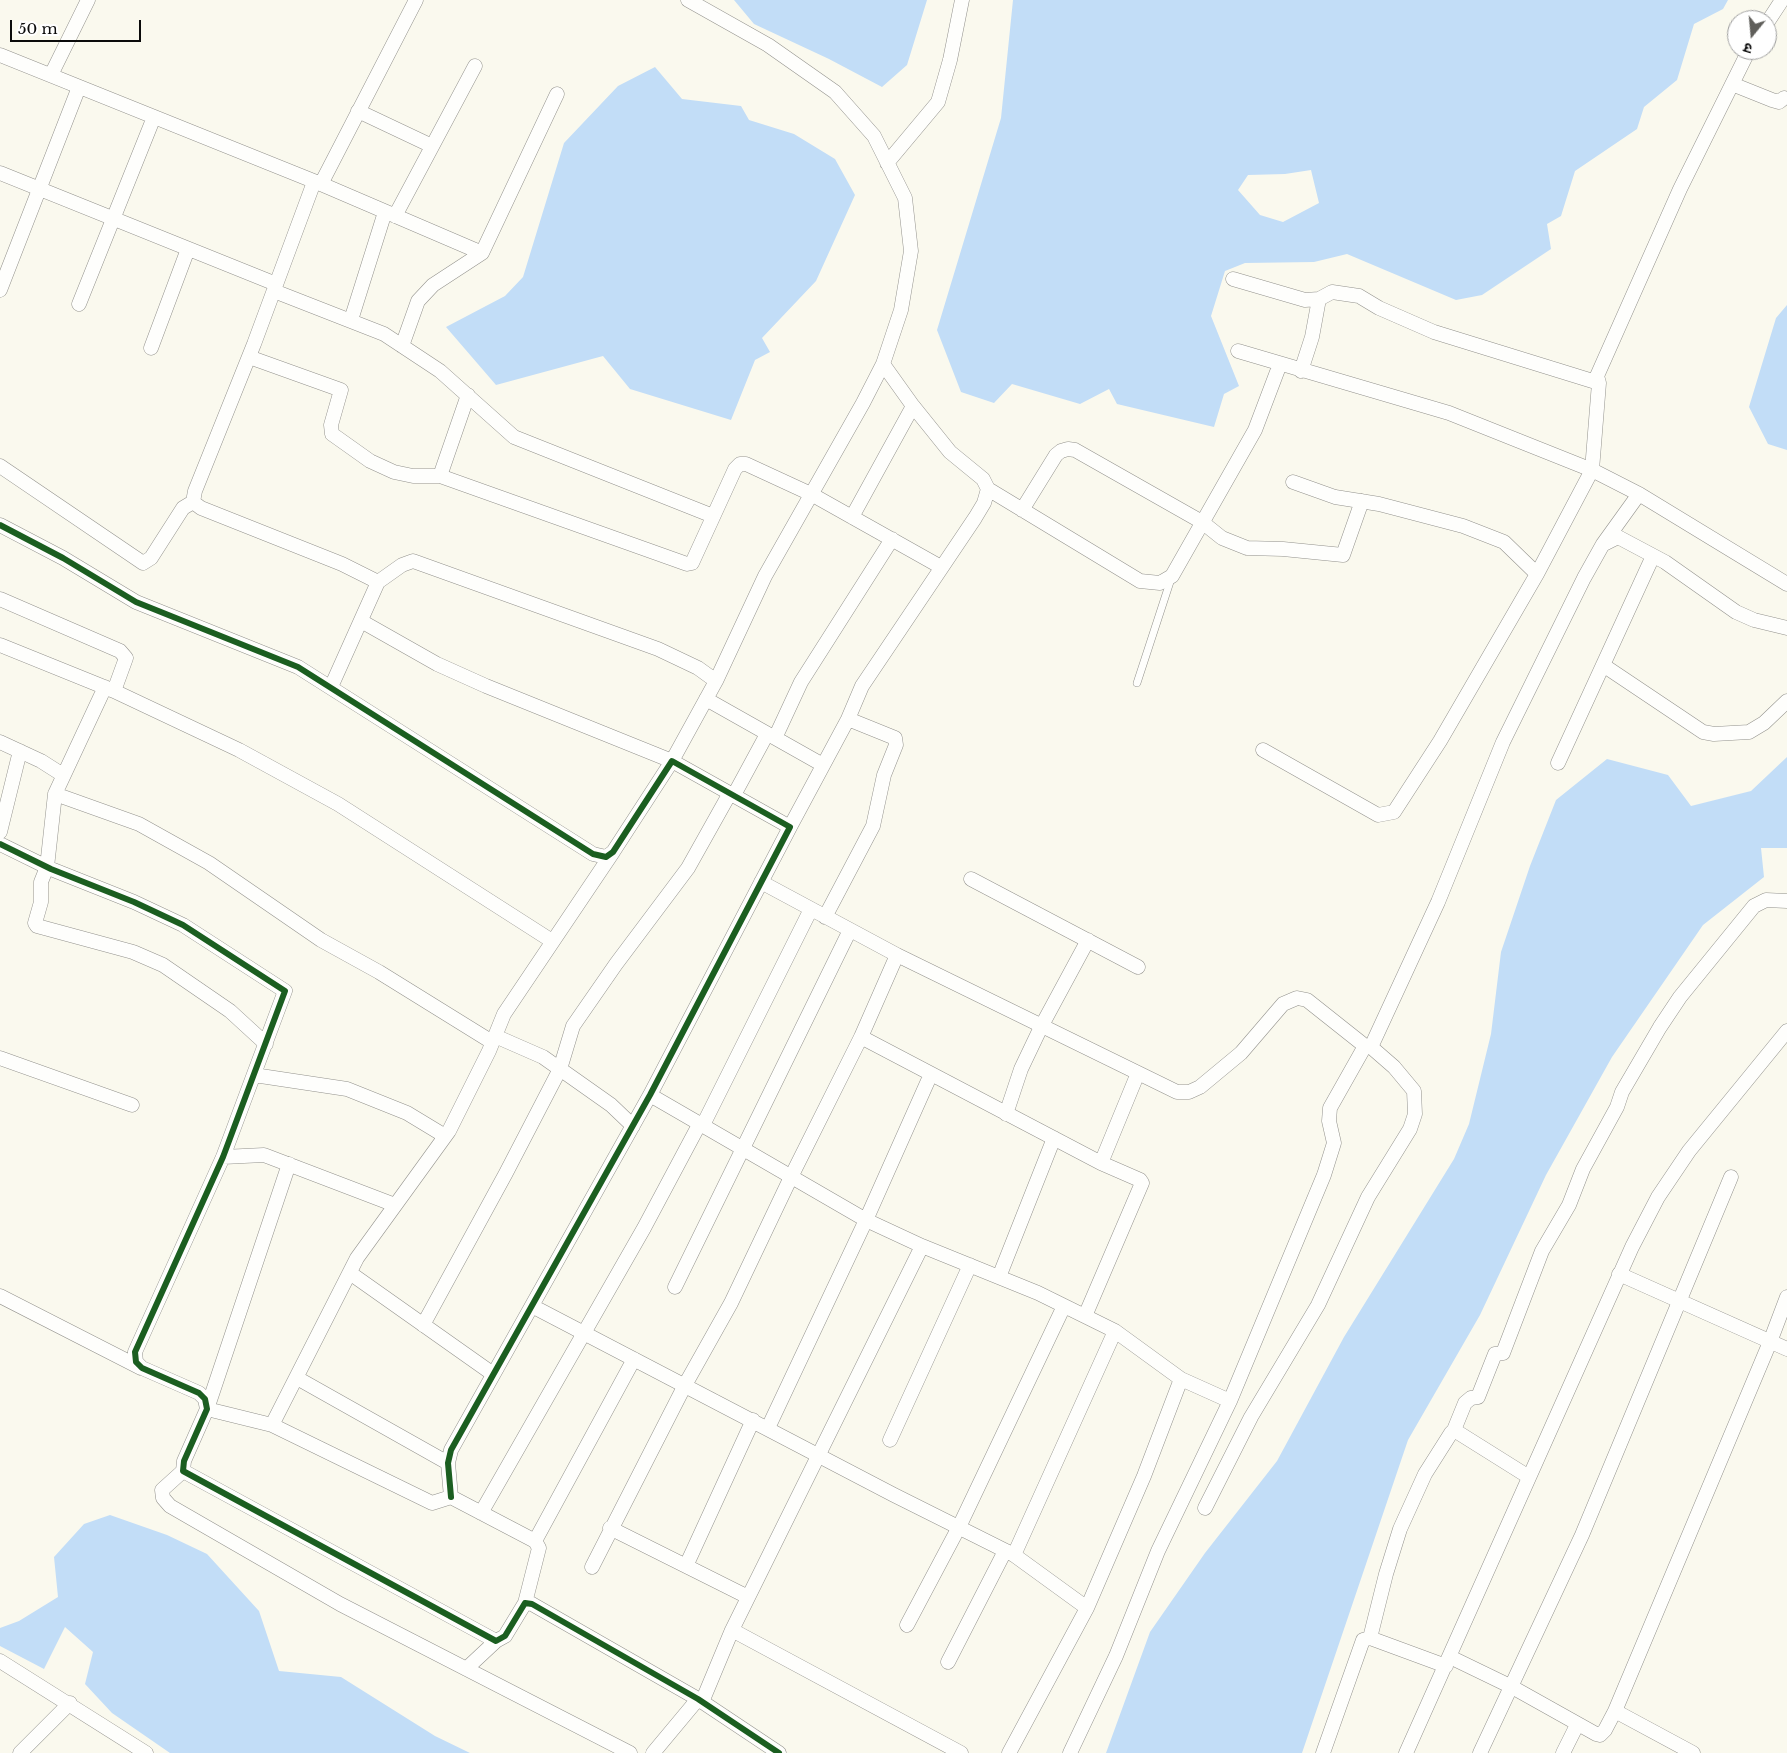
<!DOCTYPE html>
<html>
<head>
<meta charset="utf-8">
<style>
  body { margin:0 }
  #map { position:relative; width:1787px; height:1753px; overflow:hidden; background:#faf9ee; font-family:"Libre Baskerville","Noto Sans Devanagari",serif }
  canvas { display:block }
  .north { position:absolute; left:1727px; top:10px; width:50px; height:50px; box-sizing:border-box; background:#fff; border:1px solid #9d9d9d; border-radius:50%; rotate:197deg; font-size:14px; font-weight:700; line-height:20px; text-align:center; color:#0b0b0b }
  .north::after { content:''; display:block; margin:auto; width:18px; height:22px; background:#5f5e5a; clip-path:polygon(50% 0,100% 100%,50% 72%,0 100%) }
  .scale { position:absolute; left:10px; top:20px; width:131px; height:22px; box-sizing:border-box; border:2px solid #0b0b0b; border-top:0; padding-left:6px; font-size:15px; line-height:18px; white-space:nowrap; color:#0b0b0b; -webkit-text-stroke:4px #fff; paint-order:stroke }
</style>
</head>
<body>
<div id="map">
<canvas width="1787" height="1753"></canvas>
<div class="north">उ</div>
<div class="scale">50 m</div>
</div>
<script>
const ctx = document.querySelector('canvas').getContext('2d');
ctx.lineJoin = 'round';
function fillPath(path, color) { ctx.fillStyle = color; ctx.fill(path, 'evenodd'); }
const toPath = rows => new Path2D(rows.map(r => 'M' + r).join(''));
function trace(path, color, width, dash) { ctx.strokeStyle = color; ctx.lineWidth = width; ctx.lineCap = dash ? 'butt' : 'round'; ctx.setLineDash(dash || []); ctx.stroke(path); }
const water = toPath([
  [734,0,927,0,907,65,882,87,829,59,754,24],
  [1013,0,1728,0,1723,9,1694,24,1677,80,1644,107,1637,129,1575,171,1561,216,1547,224,1551,249,1482,295,1456,300,1347,254,1314,262,1245,263,1225,271,1211,316,1239,386,1224,394,1214,427,1117,404,1109,389,1080,404,1012,384,994,403,961,392,937,330,1001,118],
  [1311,170,1319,203,1283,222,1260,215,1238,190,1248,175,1285,174],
  [655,67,682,99,741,106,749,120,794,134,835,159,855,195,816,281,762,338,770,352,755,360,731,420,630,389,603,356,496,385,446,327,505,296,523,277,564,143,618,86],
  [1787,305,1787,450,1768,444,1749,407,1776,318],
  [1787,757,1787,848,1761,848,1764,877,1703,925,1612,1057,1546,1175,1480,1315,1408,1440,1302,1753,1106,1753,1150,1632,1205,1553,1277,1461,1344,1337,1454,1159,1469,1124,1491,1034,1501,952,1530,866,1556,800,1607,759,1668,775,1691,806,1751,791],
  [110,1515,167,1535,207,1554,259,1611,279,1671,341,1677,435,1736,470,1753,170,1753,112,1713,85,1684,93,1652,65,1627,44,1669,0,1646,0,1628,19,1621,58,1597,54,1557,84,1524]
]);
const service = toPath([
  [1137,683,1171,579]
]);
const minor = toPath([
  [1767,23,1782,0],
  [1749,50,1680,189,1597,376,1599,383,1592,470,1639,494,1787,584],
  [0,55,321,184,416,0],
  [51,75,88,0],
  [1732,84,1772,100,1779,102,1784,98],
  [358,111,432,146],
  [887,163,938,102,950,60,962,0],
  [0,173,276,284],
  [314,182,254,344,195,491,193,502,201,508,342,564,378,582,402,565,413,561,658,649,698,668,716,681],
  [321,184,482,253],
  [395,216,475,66],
  [1233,279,1305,300,1319,299,1332,292,1359,296,1379,308,1434,332,1599,383],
  [0,290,79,87],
  [274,291,384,334,440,371,514,437,713,516],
  [79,304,154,117],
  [351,320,385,212],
  [402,346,418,301,433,285,482,253,557,94],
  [151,348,188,249],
  [1238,351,1449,413,1592,470,1537,574,1440,741,1394,812,1378,815,1263,750],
  [249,357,341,390,331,425,332,434,370,461,394,472,413,476,440,476,687,564,692,563,735,469,740,464,746,464,811,494,941,567],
  [1301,371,1312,337,1319,299],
  [0,466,143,563,151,558,183,508,193,502],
  [440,476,468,395],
  [1293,482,1335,497,1379,504,1463,526,1504,542,1537,574],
  [988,489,1140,581,1160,583,1172,576,1255,430,1280,364],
  [1022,510,1056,455,1061,451,1068,449,1075,450,1202,522,1222,538,1247,548,1283,549,1343,555,1362,501],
  [852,517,913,406],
  [0,525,63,558,136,602,298,667,593,854,606,857,613,852,672,761,790,827,650,1095,451,1450,448,1463,451,1497],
  [1604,544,1618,537,1665,562,1736,612,1754,620,1787,628],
  [1653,556,1603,665,1703,732,1714,734,1749,732,1764,723,1787,701],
  [0,599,120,651,126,658,114,691],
  [361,621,437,664,486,686,672,761,716,681,765,576,863,403,883,364,901,310,911,251,905,198,874,136,835,92,768,45,688,0],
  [0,645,114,691,239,750,338,804,552,941],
  [331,687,378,582],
  [706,699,823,765],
  [775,738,801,682,892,539],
  [0,742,41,761,63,775],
  [1558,763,1603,665],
  [55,794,105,687],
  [734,795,767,734],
  [790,827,848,719,862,686,975,518,984,503,988,489,983,479,950,452,913,406,883,364],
  [0,832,20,751],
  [0,844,51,869,134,902,183,925,285,991,223,1157,135,1352,136,1362,142,1368,199,1393,205,1399,207,1409,184,1461,183,1471,496,1641,505,1636,525,1603,532,1604,698,1699,779,1753],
  [971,879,1138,967],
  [761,882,897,955,1177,1092,1189,1092,1200,1087,1241,1053,1283,1004,1297,998,1307,1000,1365,1046],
  [825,917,873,826,884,775,896,745,895,738,848,719],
  [495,1036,543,1057,611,1105,633,1126],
  [861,1037,1101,1163,1140,1180,1142,1183,1085,1316],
  [266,1044,230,1011,163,965,133,952,37,926,35,923,41,902,41,882,47,867,55,794,139,824,209,863,321,940,379,972,492,1042],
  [0,1058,132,1105],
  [254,1075,347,1089,407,1113,445,1136],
  [650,1095,866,1220,922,1246,1038,1293,1115,1331,1181,1379,1230,1401],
  [1006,1114,1021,1069,1041,1027,1088,940],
  [703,1125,811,909],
  [223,1157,264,1155,395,1205],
  [1101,1163,1138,1073],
  [289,1164,207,1409,272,1425,432,1503,451,1497,535,1541,539,1548,525,1603],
  [350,1273,493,1374],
  [1619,1274,1787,1349],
  [999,1277,1054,1138],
  [675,1287,850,930],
  [0,1296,141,1368],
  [532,1306,894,1495,1014,1555,1087,1608],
  [423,1325,506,1173,560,1069,573,1026,616,964,688,868,730,793],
  [297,1378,448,1463],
  [272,1425,357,1258,449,1131,489,1051,504,1014,613,852],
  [768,1428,866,1220,931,1074],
  [1454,1430,1465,1403,1471,1398,1478,1397,1495,1354,1503,1353,1542,1251,1569,1205,1583,1169,1617,1107,1622,1092,1660,1027,1680,997,1754,906,1766,900,1787,901],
  [890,1440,970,1265],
  [183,1471,162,1490,163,1498,170,1506,340,1604,630,1753],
  [1205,1508,1251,1417,1318,1305,1368,1197,1410,1129,1415,1114,1414,1091,1394,1067,1371,1047],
  [481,1513,644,1228,700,1123],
  [610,1528,748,1597],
  [535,1541,634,1359],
  [1014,1555,1115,1331],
  [686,1566,753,1420],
  [592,1567,685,1385,731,1303,791,1177,861,1037,897,955],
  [907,1625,959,1527,1064,1306],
  [732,1630,961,1753],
  [1370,1638,1386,1574,1400,1529,1425,1474,1451,1433,1454,1430,1529,1477],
  [1450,1657,1512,1687,1596,1734,1600,1735,1605,1730,1615,1711,1693,1753],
  [0,1661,146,1753],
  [948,1662,1005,1551],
  [466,1669,496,1641],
  [702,1702,732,1630,922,1246],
  [1615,1711,1770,1342,1787,1297],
  [20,1753,70,1703],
  [653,1753,698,1699],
  [1009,1753,1087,1608,1144,1476,1181,1379],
  [1070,1753,1116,1656,1158,1551,1230,1401,1324,1175,1334,1143,1329,1121,1330,1108,1365,1046,1371,1047,1438,902,1503,742,1584,578,1603,544,1639,494],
  [1323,1753,1363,1640,1370,1638,1446,1666],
  [1406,1753,1632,1247,1658,1197,1689,1151,1787,1031],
  [1480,1753,1582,1535,1731,1177],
  [1563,1753,1577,1725]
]);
const cycleway = toPath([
  [0,525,63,558,136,602,298,667,593,854,606,857,613,852,672,761,790,827,650,1095,451,1450,448,1463,451,1497],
  [0,844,51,869,134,902,183,925,285,991,223,1157,135,1352,136,1362,142,1368,199,1393,205,1399,207,1409,184,1461,183,1471,496,1641,505,1636,525,1603,532,1604,698,1699,779,1753]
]);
fillPath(water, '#c2ddf7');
trace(service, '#93928d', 8);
trace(minor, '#93928d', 15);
trace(service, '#fefefc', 7);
trace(minor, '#fefefc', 14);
trace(cycleway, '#1b5e20', 6);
</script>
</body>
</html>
